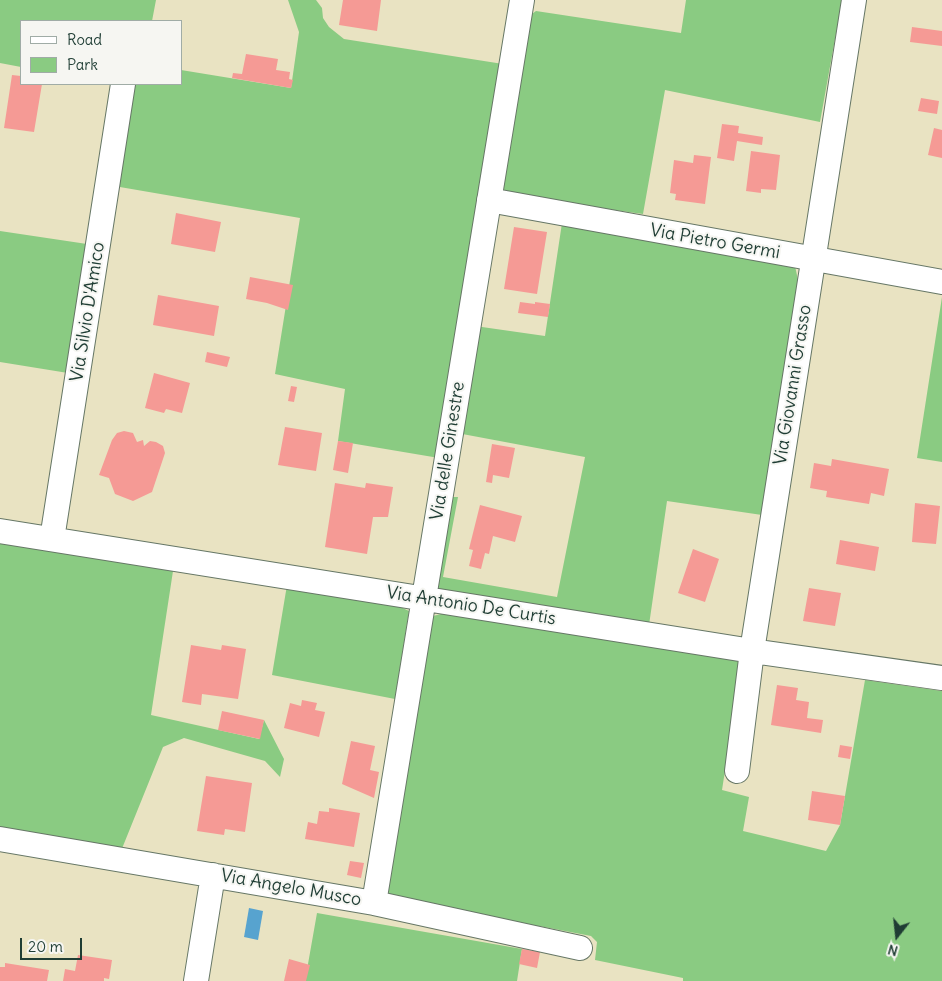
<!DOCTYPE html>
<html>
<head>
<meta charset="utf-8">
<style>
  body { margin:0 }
  #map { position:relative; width:942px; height:981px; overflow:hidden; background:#e9e3c2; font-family:Delius,sans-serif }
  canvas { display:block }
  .legend { position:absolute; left:20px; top:20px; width:162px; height:65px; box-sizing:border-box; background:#f6f6f2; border:1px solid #a0aca6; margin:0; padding:6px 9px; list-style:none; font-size:15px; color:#1f3d34 }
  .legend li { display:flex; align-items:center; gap:10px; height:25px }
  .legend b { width:25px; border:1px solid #a0aca6 }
  .north { position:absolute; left:872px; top:911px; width:50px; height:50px; -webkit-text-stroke:4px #f6f6f2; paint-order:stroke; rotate:196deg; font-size:14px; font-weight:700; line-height:20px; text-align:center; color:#1f3d34 }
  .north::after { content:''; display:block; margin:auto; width:18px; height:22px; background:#1f3d34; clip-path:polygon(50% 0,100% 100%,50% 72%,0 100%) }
  .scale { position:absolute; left:20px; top:938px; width:62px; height:22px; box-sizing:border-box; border:2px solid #1f3d34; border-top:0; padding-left:6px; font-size:15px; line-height:18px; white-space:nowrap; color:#1f3d34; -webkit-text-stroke:4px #f6f6f2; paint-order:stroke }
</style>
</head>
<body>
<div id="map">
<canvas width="942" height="981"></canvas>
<ul class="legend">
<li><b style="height:6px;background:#fff"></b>Road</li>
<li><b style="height:14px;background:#8acb82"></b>Park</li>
</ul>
<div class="north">N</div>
<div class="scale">20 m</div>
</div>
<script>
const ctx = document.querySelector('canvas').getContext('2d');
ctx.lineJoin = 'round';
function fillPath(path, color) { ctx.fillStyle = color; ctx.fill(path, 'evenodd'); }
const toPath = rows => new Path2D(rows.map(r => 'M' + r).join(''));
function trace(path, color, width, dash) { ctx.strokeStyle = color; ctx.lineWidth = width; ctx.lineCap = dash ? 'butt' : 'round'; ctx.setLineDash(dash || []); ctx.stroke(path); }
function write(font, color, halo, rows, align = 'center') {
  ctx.font = font + ' Delius,sans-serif'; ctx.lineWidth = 4; ctx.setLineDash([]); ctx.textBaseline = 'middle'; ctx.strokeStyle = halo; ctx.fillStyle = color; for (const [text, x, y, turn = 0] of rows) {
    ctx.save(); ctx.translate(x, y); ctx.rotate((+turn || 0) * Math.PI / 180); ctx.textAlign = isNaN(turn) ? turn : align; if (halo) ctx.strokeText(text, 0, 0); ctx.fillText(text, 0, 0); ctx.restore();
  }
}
const green = toPath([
  [0,0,156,0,152,21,21,21,21,67,0,63],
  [288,0,316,0,322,8,323,18,329,27,344,39,503,64,439,458,338,441,345,389,275,374,300,218,114,186,131,84,181,84,181,70,291,88,299,32],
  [686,0,842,0,820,122,665,90,643,214,499,194,525,19,536,11,681,33],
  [562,223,795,266,798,280,762,515,667,501,649,625,438,591,435,577,448,497,458,497,443,577,557,597,585,457,457,433,475,326,545,336],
  [0,231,87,244,68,373,0,362],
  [942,297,942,462,917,458],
  [0,542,173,571,151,715,259,739,264,720,284,759,280,777,265,761,184,738,163,747,121,851,0,830],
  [287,585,394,604,409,611,395,699,272,675],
  [449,612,742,661,722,790,749,797,743,831,826,851,840,825,865,680,942,691,942,981,683,981,683,978,595,960,597,942,591,936,539,926,515,926,385,898,429,617],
  [317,913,522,949,517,981,305,981]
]);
const water = toPath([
  [249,908,263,911,258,940,244,937]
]);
const building = toPath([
  [343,0,381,0,377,31,339,25],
  [912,27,942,31,942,46,910,42],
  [246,54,278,59,276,70,290,72,289,79,293,80,291,88,232,78,233,73,242,74],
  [12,75,21,76,21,84,42,84,34,132,4,128],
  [921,98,939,101,937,114,918,111],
  [722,124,739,126,738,133,763,137,762,145,737,141,734,161,717,158],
  [934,128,942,130,942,158,928,155],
  [751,151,780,155,776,190,761,189,761,193,746,191],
  [694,155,711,157,705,204,675,200,676,194,670,193,674,160,693,163],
  [176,213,221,222,215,252,171,244],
  [514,227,547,232,537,294,504,289],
  [250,277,293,285,288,310,267,303,246,299],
  [158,295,219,306,214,336,153,325],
  [520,302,535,304,535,302,550,304,548,317,518,313],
  [207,352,230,357,227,367,205,362],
  [154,373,190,383,182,413,166,409,164,413,145,408],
  [291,386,297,387,294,402,288,401],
  [285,427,322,433,316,471,278,465],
  [124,431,133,433,137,442,143,440,144,446,150,441,156,442,163,446,165,453,152,492,133,501,115,494,109,478,99,475,112,440,117,433],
  [338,441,353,443,348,473,333,470],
  [492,444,515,448,509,478,493,475,492,483,486,482],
  [832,459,889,469,884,496,871,493,869,504,826,497,827,491,810,488,814,463,831,466],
  [335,483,365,488,366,483,393,487,388,517,373,517,367,554,325,547],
  [915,503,940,506,936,544,912,542],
  [480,505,522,516,515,542,493,536,489,554,485,553,481,569,469,566,473,550,469,549],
  [840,540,879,547,875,571,836,564],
  [693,549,719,559,705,602,678,593],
  [809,588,841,593,835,626,803,621],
  [191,645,221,650,222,645,246,649,238,699,202,694,201,705,182,702],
  [777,685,798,688,796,700,809,702,807,718,823,720,821,733,771,725],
  [302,700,317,703,315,710,325,712,319,737,284,728,290,703,301,706],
  [222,711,264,720,260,739,218,730],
  [351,741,375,746,370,770,379,772,374,798,342,784],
  [840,745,852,747,850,759,838,757],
  [206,776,252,783,245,832,225,829,224,835,197,831],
  [812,791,845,796,840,825,808,820],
  [329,808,360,813,354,847,305,839,308,822,317,824,319,811,329,812],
  [350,861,364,863,361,878,347,875],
  [522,949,540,952,537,968,519,964],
  [78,955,112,960,109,979,104,978,104,981,63,981,65,969,75,971],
  [289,959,310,965,306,981,284,981],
  [5,963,49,970,47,981,0,981,0,967,5,967]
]);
const street = toPath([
  [489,200,942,282],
  [0,531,752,651,942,678],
  [52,539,123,84],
  [737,771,752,651,854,0],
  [0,839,374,903,580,948],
  [374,903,522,0],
  [196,981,213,875]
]);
const streetNames = [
  ["Via Pietro Germi",715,242,10],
  ["Via Silvio D'Amico",88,312,-81],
  ["Via Giovanni Grasso",793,385,-81],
  ["Via delle Ginestre",448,451,-81],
  ["Via Antonio De Curtis",471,606,9],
  ["Via Angelo Musco",291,888,10]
];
fillPath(green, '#8acb82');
fillPath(water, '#57a3cf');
fillPath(building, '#f59a95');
trace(street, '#676', 26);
trace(street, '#fff', 24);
write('18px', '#1f3d34', '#f6f6f2', streetNames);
</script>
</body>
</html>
